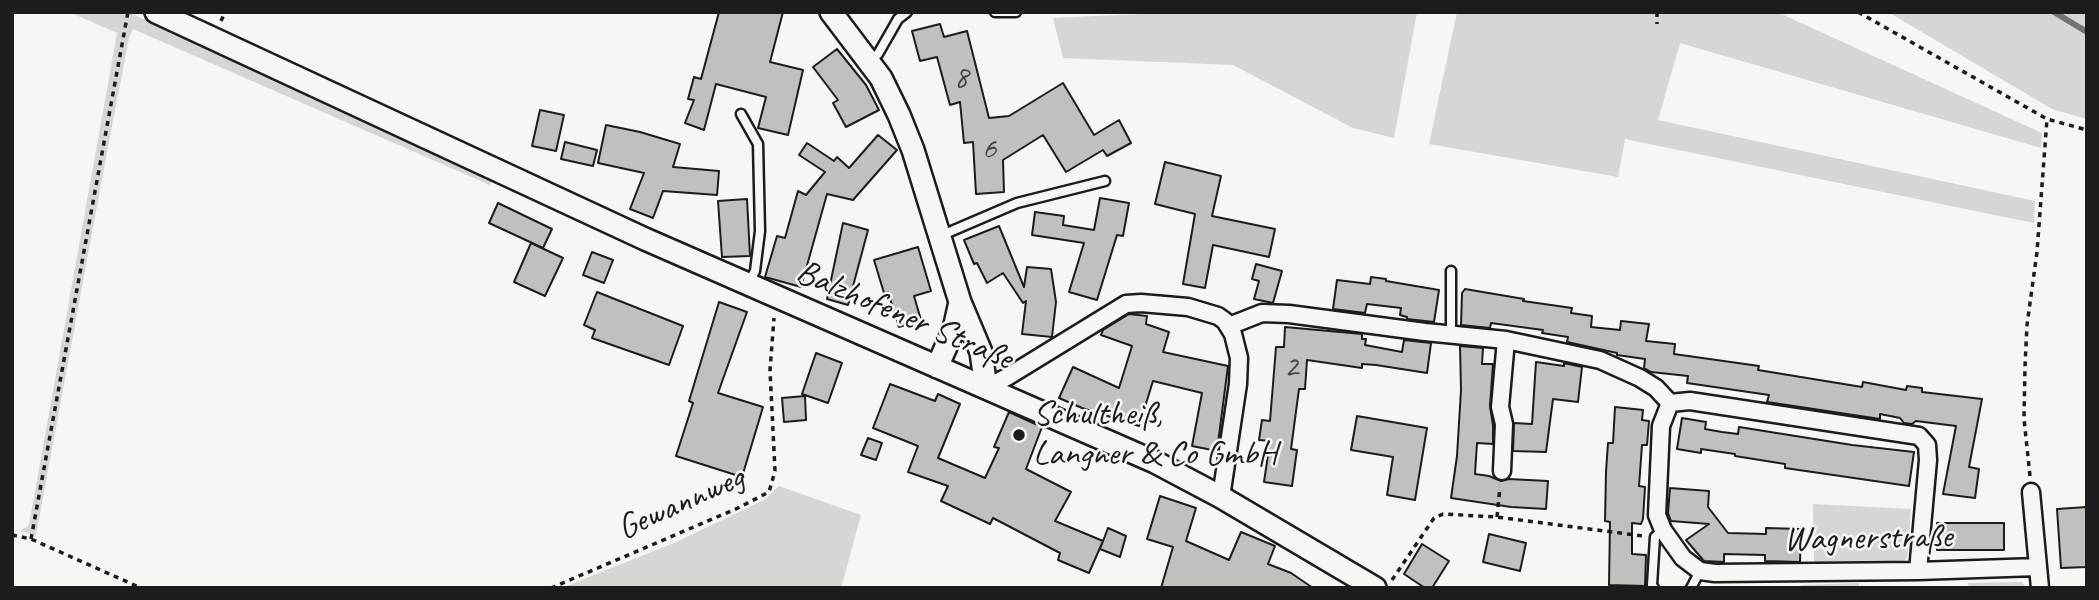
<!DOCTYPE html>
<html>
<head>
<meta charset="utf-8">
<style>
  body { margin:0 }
  #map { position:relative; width:2099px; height:600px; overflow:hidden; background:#f6f6f2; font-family:Caveat,sans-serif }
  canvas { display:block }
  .frame { position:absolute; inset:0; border:14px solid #1c1c1c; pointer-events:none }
</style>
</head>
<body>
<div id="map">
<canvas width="2099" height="600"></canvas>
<div class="frame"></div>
</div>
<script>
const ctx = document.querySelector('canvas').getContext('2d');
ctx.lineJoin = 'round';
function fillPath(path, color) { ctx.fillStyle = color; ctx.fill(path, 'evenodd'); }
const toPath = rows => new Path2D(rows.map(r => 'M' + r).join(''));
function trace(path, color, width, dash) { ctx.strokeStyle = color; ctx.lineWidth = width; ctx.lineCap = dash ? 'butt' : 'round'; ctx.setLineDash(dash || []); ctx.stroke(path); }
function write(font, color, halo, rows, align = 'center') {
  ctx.font = font + ' Caveat,sans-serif'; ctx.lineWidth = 5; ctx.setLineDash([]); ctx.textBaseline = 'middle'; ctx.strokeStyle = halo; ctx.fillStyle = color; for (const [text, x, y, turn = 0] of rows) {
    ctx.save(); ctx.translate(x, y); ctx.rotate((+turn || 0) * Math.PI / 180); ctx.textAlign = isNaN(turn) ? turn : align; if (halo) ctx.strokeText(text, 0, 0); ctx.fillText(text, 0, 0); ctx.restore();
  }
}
const green = toPath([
  [69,12,128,12,492,179,490,185,133,29,129,38,107,152,36,535,20,531,29,525,117,33],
  [1185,12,1417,12,1394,138,1353,128,1233,65,1063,58,1053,18],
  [1457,12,1777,12,2042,133,2041,148,1680,43,1658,120,2035,201,2034,223,1625,139,1618,177,1429,144],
  [1888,12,2087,12,2087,119,2052,109],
  [779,486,861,515,841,588,561,588,674,543,764,500],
  [1813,504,1911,509,1907,558,1898,566,1814,566],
  [2022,582,2026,588,1969,588,1968,583],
  [1859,583,1859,588,1801,588,1801,585]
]);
const stream = toPath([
  [2054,12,2087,32]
]);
const building = toPath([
  [719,12,783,12,770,62,803,70,788,135,758,128,766,97,716,84,704,130,685,123,694,100,688,99,694,77,701,79,719,12],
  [940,24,944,37,967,31,989,118,1009,116,1063,83,1094,135,1119,120,1131,143,1107,156,1103,150,1066,172,1043,135,1003,160,1004,192,976,194,973,142,964,143,960,102,950,105,937,57,920,61,912,31,940,24],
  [837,49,866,85,879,110,846,127,833,103,838,100,813,67,837,49],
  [540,110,564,115,556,151,532,146,540,110],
  [606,125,640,132,680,144,673,167,719,171,717,195,663,191,653,218,630,209,644,173,598,163,606,125],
  [878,135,897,150,853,200,827,194,801,287,765,277,777,236,785,238,798,191,806,195,825,172,799,155,807,143,834,161,837,157,849,168,878,135],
  [565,142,597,150,593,166,561,159,565,142],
  [1165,162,1221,176,1212,216,1275,229,1269,257,1213,245,1205,288,1183,284,1195,214,1155,204,1165,162],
  [1100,198,1129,203,1123,236,1117,235,1097,300,1069,292,1084,243,1032,235,1035,212,1064,216,1063,225,1094,230,1100,198],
  [747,199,750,256,722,257,718,201,747,199],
  [498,203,552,229,543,248,489,223,498,203],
  [843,223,868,230,848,305,827,299,843,223],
  [999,226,1024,287,1027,267,1051,269,1056,302,1052,337,1022,334,1026,301,1023,303,1003,273,987,283,977,263,974,264,964,240,999,226],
  [531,243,563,258,545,296,514,282,531,243],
  [918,247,931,291,914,296,921,320,899,327,888,292,884,293,874,260,918,247],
  [592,252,613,260,604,283,583,275,592,252],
  [1256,264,1282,271,1273,303,1254,299,1259,281,1252,279,1256,264],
  [1371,277,1386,279,1386,281,1439,290,1434,322,1407,319,1407,317,1400,315,1401,308,1367,304,1365,313,1333,309,1337,280,1370,284,1371,277],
  [1465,289,1524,299,1523,301,1572,308,1571,313,1592,316,1591,327,1620,330,1621,321,1649,324,1646,341,1675,344,1674,354,1759,366,1758,370,1862,387,1863,382,1906,390,1907,386,1922,388,1922,392,1982,399,1969,467,1979,469,1975,498,1943,494,1956,426,1916,421,1912,424,1904,423,1900,418,1880,414,1880,419,1767,402,1769,395,1687,383,1688,376,1651,372,1644,368,1645,359,1617,355,1617,353,1567,342,1568,337,1542,333,1543,330,1491,323,1490,328,1461,325,1462,293,1465,289],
  [597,292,683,326,669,365,592,338,595,330,584,325,597,292],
  [719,302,747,312,718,393,763,407,742,477,676,456,693,403,689,401,719,302],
  [1129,314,1147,316,1146,324,1169,332,1163,352,1228,366,1217,451,1192,446,1202,393,1153,381,1139,426,1082,408,1059,398,1073,367,1119,388,1132,346,1101,335,1103,330,1129,314],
  [1285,327,1362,334,1362,339,1366,339,1365,345,1402,352,1404,340,1431,343,1427,373,1376,365,1362,364,1362,368,1307,360,1305,389,1299,389,1291,449,1297,450,1292,486,1264,482,1270,441,1259,440,1262,420,1270,421,1276,347,1284,347,1285,327],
  [1460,346,1483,348,1482,364,1493,364,1490,406,1493,425,1493,444,1477,443,1475,474,1489,476,1501,481,1509,479,1548,481,1546,509,1511,507,1451,498,1457,456,1461,390,1460,346],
  [816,353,842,363,828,403,802,394,816,353],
  [1536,362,1564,366,1564,363,1582,367,1578,402,1553,399,1546,452,1513,451,1514,423,1532,424,1536,362],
  [890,384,935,401,938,394,960,404,938,458,985,478,999,448,994,447,1009,412,1042,427,1026,469,1071,492,1055,521,1103,541,1089,573,1058,560,1060,553,993,518,990,524,941,501,948,486,908,472,918,446,873,428,890,384],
  [805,396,806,420,784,422,782,398,805,396],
  [1615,407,1643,410,1642,420,1649,421,1647,445,1642,445,1639,486,1645,487,1643,519,1641,524,1632,523,1632,554,1646,555,1645,586,1609,585,1610,522,1605,521,1606,472,1608,443,1613,443,1615,407],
  [1357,416,1427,428,1415,500,1387,495,1393,457,1351,450,1357,416],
  [1682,418,1706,422,1705,429,1722,432,1738,434,1739,427,1852,445,1914,452,1909,486,1785,468,1785,464,1735,456,1735,454,1701,449,1701,453,1677,449,1682,418],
  [868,438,882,443,876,460,861,455,868,438],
  [1670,488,1709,491,1708,507,1728,533,1766,534,1766,528,1801,529,1800,562,1765,561,1765,555,1724,554,1724,562,1704,561,1686,540,1709,524,1671,521,1668,513,1670,488],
  [1160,496,1196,508,1186,541,1229,560,1241,532,1275,546,1268,564,1291,573,1313,588,1161,588,1173,547,1147,539,1160,496],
  [2087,507,2087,567,2061,568,2057,509,2087,507],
  [1937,523,2004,523,2004,550,1937,550,1937,523],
  [1108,528,1126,536,1120,557,1100,549,1108,528],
  [1489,534,1526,543,1520,571,1483,562,1489,534],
  [1422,544,1449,561,1432,588,1425,588,1404,574,1422,544]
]);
const path = toPath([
  [1657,12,1657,24],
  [1858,12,2047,119,2087,130],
  [221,21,225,12],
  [2030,476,2024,419,2025,366,2027,325,2037,252,2047,119],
  [1497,517,1500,487],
  [12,535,31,539,141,588],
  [31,539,128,12],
  [1392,580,1434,518,1443,514,1497,517,1643,536],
  [551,588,738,508,769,492,775,471,770,370,774,318]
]);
const lane = toPath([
  [995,12,1016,12],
  [869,62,878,54,898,19,907,12],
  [741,114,758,144,760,231,755,271,748,284],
  [940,236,1017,203,1105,181],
  [1451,271,1451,334],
  [1654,588,1652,585,1655,537,1663,530],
  [1691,588,1700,571]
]);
const street = toPath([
  [1229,326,1262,313,1289,314,1425,332,1506,340,1600,360,1640,378,1656,388,1670,403,1690,401,1919,436,1927,445,1928,460,1918,571],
  [986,388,1007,377,1126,304,1141,303,1188,307,1218,316,1225,321,1233,334,1239,358,1238,384,1221,497],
  [1670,403,1661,426,1657,515,1663,530,1683,558,1700,571,1715,573,1918,571,2037,567],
  [1502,471,1504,424,1500,407,1506,340],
  [2031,492,2040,588]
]);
const secondary = toPath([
  [156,12,645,239,1155,462,1221,497,1375,588],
  [831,12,881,78,899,115,913,150,960,302,981,352,986,388],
  [937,367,954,329,960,302]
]);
const markers = [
  [1019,435,7,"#1c1c1c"]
];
const numberNames = [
  ["8",961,79],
  ["6",989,150],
  ["2",1291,368]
];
const streetNames = [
  ["Balzhofener Straße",904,316,23],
  ["Gewannweg",681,504,-24],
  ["Wagnerstraße",1868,539,-1]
];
const poiNames = [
  ["Schultheiß,",1033,415],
  ["Langner & Co GmbH",1033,455]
];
fillPath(green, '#d6d6d2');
trace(stream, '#727271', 6);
fillPath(building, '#c0c0bd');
trace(building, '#1c1c1c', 2);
trace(lane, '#1c1c1c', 13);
trace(street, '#1c1c1c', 21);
trace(secondary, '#1c1c1c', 26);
trace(path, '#1c1c1c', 3.5, [5, 5]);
trace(lane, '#f6f6f2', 8);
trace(street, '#f6f6f2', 16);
trace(secondary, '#f6f6f2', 21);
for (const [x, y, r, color] of markers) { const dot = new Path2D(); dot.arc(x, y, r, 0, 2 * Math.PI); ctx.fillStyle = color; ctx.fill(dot); trace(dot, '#f6f6f2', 2.5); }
write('32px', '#454544', null, numberNames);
write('35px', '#1c1c1c', '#f6f6f2', streetNames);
write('35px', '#1c1c1c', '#f6f6f2', poiNames, 'left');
</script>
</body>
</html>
